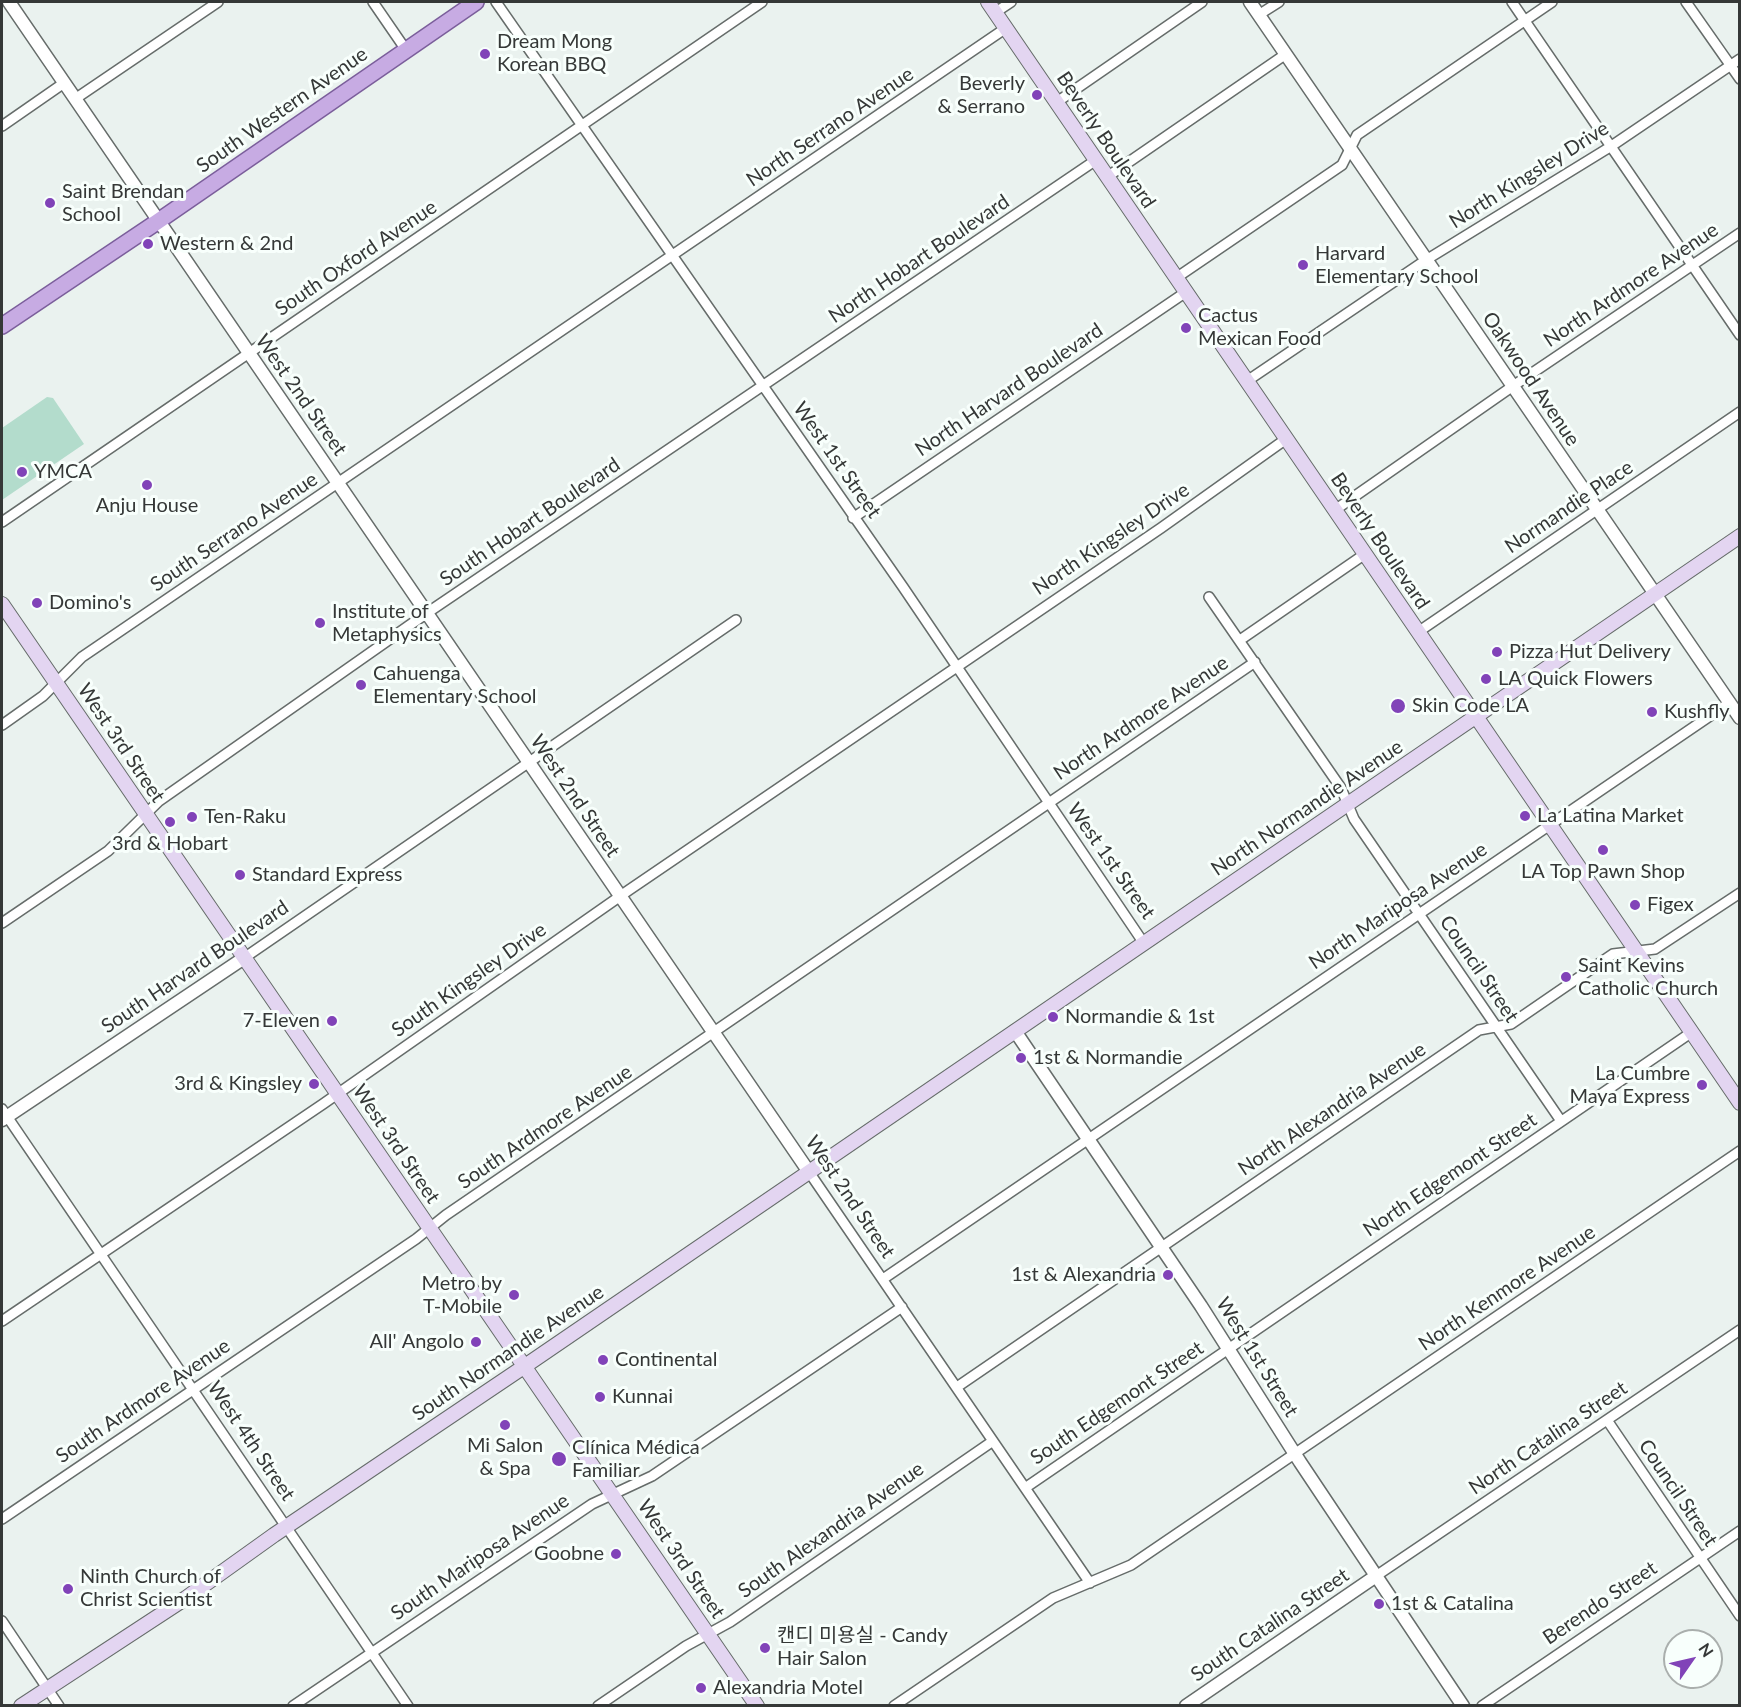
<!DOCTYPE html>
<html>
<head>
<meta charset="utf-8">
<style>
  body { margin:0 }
  #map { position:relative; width:1741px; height:1707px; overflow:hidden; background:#eaf2ef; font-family:Lato,sans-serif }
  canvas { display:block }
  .frame { position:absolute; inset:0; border:3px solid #353837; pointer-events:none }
  .north { position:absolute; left:1663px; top:1629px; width:60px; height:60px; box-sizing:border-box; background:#f8fffc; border:2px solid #aaafad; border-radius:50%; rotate:56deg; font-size:16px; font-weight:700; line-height:24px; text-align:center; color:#353837 }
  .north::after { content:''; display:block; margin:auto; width:21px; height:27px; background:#8143b8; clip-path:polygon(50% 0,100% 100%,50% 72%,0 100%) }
</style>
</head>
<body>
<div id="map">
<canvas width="1741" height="1707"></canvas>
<div class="frame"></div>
<div class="north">N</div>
</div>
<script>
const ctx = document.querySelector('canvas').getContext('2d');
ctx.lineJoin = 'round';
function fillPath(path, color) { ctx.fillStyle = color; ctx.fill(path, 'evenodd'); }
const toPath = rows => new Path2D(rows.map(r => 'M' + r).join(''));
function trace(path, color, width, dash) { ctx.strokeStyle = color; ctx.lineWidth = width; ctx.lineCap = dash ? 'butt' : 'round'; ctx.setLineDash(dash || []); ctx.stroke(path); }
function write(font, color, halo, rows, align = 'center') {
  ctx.font = font + ' Lato,"Noto Sans KR",sans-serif'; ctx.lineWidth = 6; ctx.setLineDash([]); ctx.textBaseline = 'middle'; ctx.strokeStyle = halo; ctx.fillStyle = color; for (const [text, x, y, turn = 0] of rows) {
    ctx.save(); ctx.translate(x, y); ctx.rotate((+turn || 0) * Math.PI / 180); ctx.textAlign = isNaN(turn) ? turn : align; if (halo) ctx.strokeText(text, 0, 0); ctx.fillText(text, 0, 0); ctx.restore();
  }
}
const green = toPath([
  [47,397,53,398,84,444,2,500,2,428]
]);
const minor = toPath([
  [373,2,406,50],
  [496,2,903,587,1143,942],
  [1512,2,1740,335],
  [1686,2,1740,79],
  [996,12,1011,2],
  [1260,14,1279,2],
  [75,99,218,2],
  [1057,102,1202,2],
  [2,126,64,83],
  [1107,177,1286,54],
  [1176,278,1342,165,1357,135,1552,2],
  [1247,381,1426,260,1610,147,1740,59],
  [1335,510,1513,386,1740,233],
  [853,518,1186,292],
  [2,522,762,2],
  [1209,597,1341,788,1354,819,1561,1121],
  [1418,632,1740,412],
  [1240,640,1365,554],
  [2,725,43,696,82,657,1006,28],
  [2,923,108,851,159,801,427,613,1096,160],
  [244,958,736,620],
  [2,1109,408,1706],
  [809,1172,1090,1583],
  [883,1279,1729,703],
  [2,1321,323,1104,629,890,1161,528,1286,439],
  [957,1387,1479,1030,1511,1024,1613,954,1655,949,1740,893],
  [1607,1420,1740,1616],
  [1025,1488,1692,1032],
  [2,1519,416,1239,446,1215,1255,662],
  [1376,1576,1740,1330],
  [2,1621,59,1706],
  [293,1706,592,1504,652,1476,902,1307],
  [598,1706,686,1646,730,1622,993,1441],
  [894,1706,1053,1598,1131,1565,1740,1151],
  [1482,1706,1740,1531]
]);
const tertiary = toPath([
  [9,2,809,1172],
  [1250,2,1740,718],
  [1015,1031,1201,1306,1300,1462,1463,1706],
  [2,1120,244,958],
  [1186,1706,1376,1576]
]);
const secondary = toPath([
  [988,2,1740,1103],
  [2,604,757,1706],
  [21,1706,186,1598,274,1535,525,1366,1740,536]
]);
const primary = toPath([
  [2,326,157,222,476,2]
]);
const markers = [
  [485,54,6,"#8143b8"],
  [1037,95,6,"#8143b8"],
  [50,203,6,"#8143b8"],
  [148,244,6,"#8143b8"],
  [1303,265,6,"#8143b8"],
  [1186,328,6,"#8143b8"],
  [22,472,6,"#8143b8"],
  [147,485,6,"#8143b8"],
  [37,603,6,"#8143b8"],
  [320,623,6,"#8143b8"],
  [1497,652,6,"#8143b8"],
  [1486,679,6,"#8143b8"],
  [361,685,6,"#8143b8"],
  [1398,706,8,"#8143b8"],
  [1652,712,6,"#8143b8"],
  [1525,816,6,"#8143b8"],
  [192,817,6,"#8143b8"],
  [170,822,6,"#8143b8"],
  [1603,850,6,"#8143b8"],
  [240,875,6,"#8143b8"],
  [1635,905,6,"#8143b8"],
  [1566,977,6,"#8143b8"],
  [1053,1017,6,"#8143b8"],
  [332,1021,6,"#8143b8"],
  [1021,1058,6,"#8143b8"],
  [314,1084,6,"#8143b8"],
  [1702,1085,6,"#8143b8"],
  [1168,1275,6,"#8143b8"],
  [514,1295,6,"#8143b8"],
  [476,1342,6,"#8143b8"],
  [603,1360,6,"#8143b8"],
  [600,1397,6,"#8143b8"],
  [505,1425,6,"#8143b8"],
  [559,1459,8,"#8143b8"],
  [616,1554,6,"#8143b8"],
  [68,1589,6,"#8143b8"],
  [1379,1604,6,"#8143b8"],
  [765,1648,6,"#8143b8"],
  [701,1688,6,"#8143b8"]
];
const poiNames = [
  ["Dream Mong",497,42],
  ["Korean BBQ",497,65],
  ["Beverly",1025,84,"right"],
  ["& Serrano",1025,107,"right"],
  ["Saint Brendan",62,192],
  ["School",62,215],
  ["Western & 2nd",160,244],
  ["Harvard",1315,254],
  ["Elementary School",1315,277],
  ["Cactus",1198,316],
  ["Mexican Food",1198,339],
  ["YMCA",34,472],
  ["Anju House",147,506,"center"],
  ["Domino's",49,603],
  ["Institute of",332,612],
  ["Metaphysics",332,635],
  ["Pizza Hut Delivery",1509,652],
  ["Cahuenga",373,674],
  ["Elementary School",373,697],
  ["LA Quick Flowers",1498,679],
  ["Skin Code LA",1412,706],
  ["Kushfly",1664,712],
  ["La Latina Market",1537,816],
  ["Ten-Raku",204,817],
  ["3rd & Hobart",170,844,"center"],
  ["LA Top Pawn Shop",1603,872,"center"],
  ["Standard Express",252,875],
  ["Figex",1647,905],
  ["Saint Kevins",1578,966],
  ["Catholic Church",1578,989],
  ["Normandie & 1st",1065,1017],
  ["7-Eleven",320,1021,"right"],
  ["1st & Normandie",1033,1058],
  ["La Cumbre",1690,1074,"right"],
  ["Maya Express",1690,1097,"right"],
  ["3rd & Kingsley",302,1084,"right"],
  ["1st & Alexandria",1156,1275,"right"],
  ["Metro by",502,1284,"right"],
  ["T-Mobile",502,1307,"right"],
  ["All' Angolo",464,1342,"right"],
  ["Continental",615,1360],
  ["Kunnai",612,1397],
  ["Mi Salon",505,1446,"center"],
  ["& Spa",505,1469,"center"],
  ["Clínica Médica",572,1448],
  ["Familiar",572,1471],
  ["Goobne",604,1554,"right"],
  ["Ninth Church of",80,1577],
  ["Christ Scientist",80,1600],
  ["1st & Catalina",1391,1604],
  ["캔디 미용실 - Candy",777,1636],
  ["Hair Salon",777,1659],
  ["Alexandria Motel",713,1688]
];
const streetNames = [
  ["South Western Avenue",282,110,-35],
  ["North Serrano Avenue",830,127,-34],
  ["Beverly Boulevard",1106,140,56],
  ["North Kingsley Drive",1529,175,-32],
  ["South Oxford Avenue",356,258,-34],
  ["North Hobart Boulevard",919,259,-34],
  ["North Ardmore Avenue",1631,285,-34],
  ["Oakwood Avenue",1531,379,56],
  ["North Harvard Boulevard",1009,390,-34],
  ["West 2nd Street",301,395,55],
  ["West 1st Street",837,460,55],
  ["Normandie Place",1569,507,-34],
  ["South Hobart Boulevard",530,522,-34],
  ["South Serrano Avenue",234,532,-34],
  ["North Kingsley Drive",1111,539,-34],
  ["Beverly Boulevard",1380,541,56],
  ["North Ardmore Avenue",1141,718,-34],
  ["West 3rd Street",121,743,56],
  ["West 2nd Street",575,796,56],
  ["North Normandie Avenue",1307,808,-34],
  ["West 1st Street",1111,861,55],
  ["North Mariposa Avenue",1398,906,-34],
  ["South Harvard Boulevard",195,967,-34],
  ["Council Street",1479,969,56],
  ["South Kingsley Drive",469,980,-35],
  ["North Alexandria Avenue",1332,1109,-34],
  ["South Ardmore Avenue",545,1127,-34],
  ["West 3rd Street",396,1144,56],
  ["North Edgemont Street",1450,1175,-34],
  ["West 2nd Street",850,1197,56],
  ["North Kenmore Avenue",1507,1288,-34],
  ["South Normandie Avenue",508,1353,-34],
  ["West 1st Street",1257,1357,58],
  ["South Ardmore Avenue",143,1401,-34],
  ["South Edgemont Street",1117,1403,-34],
  ["North Catalina Street",1548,1438,-34],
  ["West 4th Street",251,1441,56],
  ["Council Street",1678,1493,56],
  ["South Alexandria Avenue",831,1530,-35],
  ["South Mariposa Avenue",480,1557,-34],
  ["West 3rd Street",681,1559,56],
  ["Berendo Street",1600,1603,-34],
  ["South Catalina Street",1270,1625,-34]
];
fillPath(green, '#b3dccc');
trace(minor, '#666c6a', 12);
trace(tertiary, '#666c6a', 15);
trace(secondary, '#666c6a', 16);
trace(primary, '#7b5e9b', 18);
trace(minor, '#fff', 9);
trace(tertiary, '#fff', 12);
trace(secondary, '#e3d5f1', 14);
trace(primary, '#c7abe3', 15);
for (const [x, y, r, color] of markers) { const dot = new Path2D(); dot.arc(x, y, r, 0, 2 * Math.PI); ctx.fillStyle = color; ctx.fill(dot); trace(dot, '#f8fffc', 2); }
write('20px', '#353837', '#f8fffc', poiNames, 'left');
write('20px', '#353837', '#f8fffc', streetNames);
</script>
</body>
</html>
